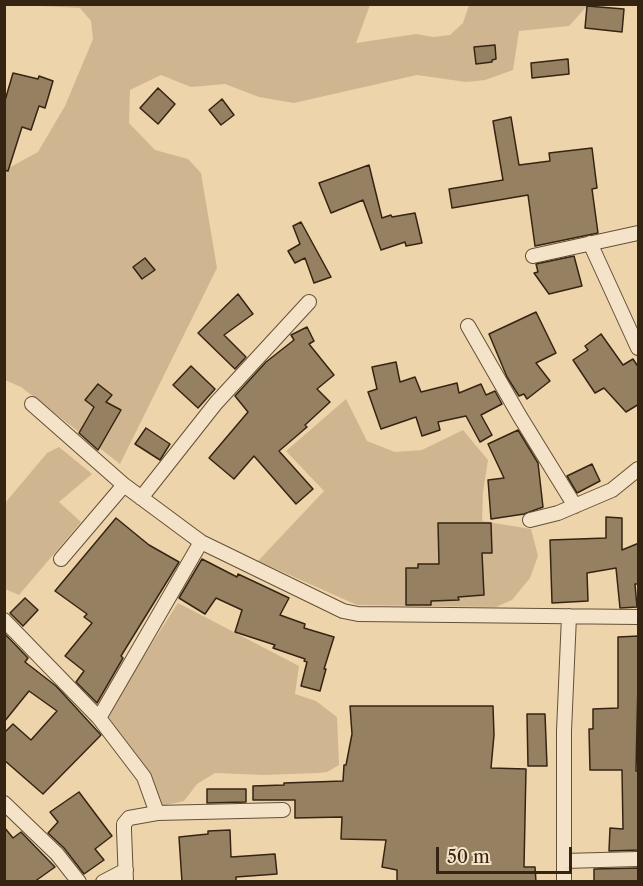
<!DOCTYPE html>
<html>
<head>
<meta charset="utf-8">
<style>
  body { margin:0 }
  #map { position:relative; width:643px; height:886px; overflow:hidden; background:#eed4ab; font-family:"Libre Caslon Text",serif }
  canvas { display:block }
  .frame { position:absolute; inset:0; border:6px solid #362413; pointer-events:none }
  .scale { position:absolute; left:436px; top:847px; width:136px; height:27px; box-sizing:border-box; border:3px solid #362413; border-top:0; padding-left:8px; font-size:18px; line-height:21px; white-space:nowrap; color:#362413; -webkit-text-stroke:4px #f4e3c8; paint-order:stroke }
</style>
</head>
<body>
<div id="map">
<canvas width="643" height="886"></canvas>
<div class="frame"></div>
<div class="scale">50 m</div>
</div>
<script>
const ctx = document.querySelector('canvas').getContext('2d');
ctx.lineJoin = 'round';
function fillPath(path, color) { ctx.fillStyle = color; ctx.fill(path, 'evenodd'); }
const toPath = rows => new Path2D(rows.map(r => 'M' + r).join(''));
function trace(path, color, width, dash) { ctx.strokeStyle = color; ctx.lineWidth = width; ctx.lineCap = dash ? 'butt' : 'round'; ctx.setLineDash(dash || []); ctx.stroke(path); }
const green = toPath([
  [20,5,370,5,356,43,416,34,433,37,450,35,463,23,469,5,588,5,569,26,519,31,513,70,485,80,466,82,417,75,294,103,259,97,225,84,191,87,161,75,130,90,129,123,155,150,188,159,201,173,217,268,120,464,21,387,5,380,5,170,38,152,65,106,93,39,91,21,80,8],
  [346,399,367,441,395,452,422,450,463,430,488,460,483,492,482,521,531,529,538,556,530,578,512,600,496,607,357,605,258,561,324,491,286,451],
  [59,447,92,474,59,502,81,522,19,595,5,589,5,503,47,453],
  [178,603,299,666,295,694,316,701,337,717,339,765,327,772,318,773,264,775,215,773,197,784,184,801,162,806,144,765,106,714]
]);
const building = toPath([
  [587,6,624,9,622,32,585,28,587,6],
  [495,45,496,59,492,60,492,62,476,64,474,47,495,45],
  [568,59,569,74,532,78,531,63,568,59],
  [13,73,38,79,39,76,53,81,45,108,39,106,31,130,22,127,8,171,4,170,4,104,13,73],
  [158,88,175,104,158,124,140,108,158,88],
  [222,99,234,115,221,125,209,110,222,99],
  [511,117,519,165,550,161,549,153,592,148,597,188,592,189,598,233,535,246,528,195,452,208,449,189,503,180,493,121,511,117],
  [369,165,382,218,391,215,392,217,415,213,422,243,406,246,405,242,381,250,363,200,331,213,319,183,369,165],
  [301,222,331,277,314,283,305,258,295,263,288,251,300,244,293,226,301,222],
  [574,256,582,286,549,294,534,273,538,272,536,264,574,256],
  [145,258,155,270,142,279,133,267,145,258],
  [238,294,253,314,224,335,246,357,235,369,198,333,238,294],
  [536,312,556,353,536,363,550,381,527,399,524,394,519,396,507,377,489,334,536,312],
  [307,327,314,341,309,344,334,375,317,389,330,402,305,425,307,427,279,451,313,489,296,504,254,456,234,479,209,458,248,412,235,396,266,362,294,340,291,335,307,327],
  [601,334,623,365,633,359,639,368,639,404,626,412,604,388,595,393,573,360,588,350,585,346,601,334],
  [396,362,400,382,415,377,421,392,457,383,459,393,481,384,486,395,495,391,502,404,481,415,492,435,480,442,466,416,438,422,440,430,422,436,416,417,381,429,368,392,377,389,372,367,396,362],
  [191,366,215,389,198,408,173,385,191,366],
  [98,384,112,395,106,402,121,410,98,450,79,433,94,407,85,400,98,384],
  [146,428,170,444,160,460,135,444,146,428],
  [518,430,538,463,543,507,524,514,491,519,488,480,504,478,488,444,518,430],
  [592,464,600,481,577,493,567,476,592,464],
  [606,517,622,518,622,550,639,543,639,584,635,584,637,607,620,608,616,568,587,573,588,601,552,603,550,540,606,538,606,517],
  [116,518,149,545,179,562,121,656,123,658,97,703,76,682,84,671,65,656,92,623,84,617,87,614,55,591,116,518],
  [438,523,491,523,492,553,482,553,484,595,458,597,459,600,431,601,431,605,406,605,406,568,418,568,418,564,439,564,438,523],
  [202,559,237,577,238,574,289,598,280,615,305,624,304,628,334,637,324,669,326,669,320,691,301,686,307,662,304,661,305,659,273,648,275,645,235,632,242,610,216,598,205,614,179,598,202,559],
  [25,598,38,610,23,626,10,613,25,598],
  [4,633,28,658,25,662,56,686,101,735,43,794,4,760,4,733,13,724,31,740,57,711,29,691,4,722,4,633],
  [639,636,636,771,639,771,639,850,609,851,610,828,623,829,622,770,590,770,589,729,593,729,593,709,618,708,618,637,639,636],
  [350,706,493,706,494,735,491,768,526,769,524,867,535,867,536,882,397,882,397,870,382,867,386,840,341,839,342,817,295,818,295,800,253,800,253,786,284,785,284,783,343,781,344,765,346,765,352,734,350,706],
  [527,714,545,714,547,766,528,766,527,714],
  [207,789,246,789,246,802,207,803,207,789],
  [79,792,112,836,95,849,104,860,84,874,64,848,48,833,58,822,50,812,79,792],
  [4,827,13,838,21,832,55,867,34,882,4,882,4,827],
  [230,830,231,857,275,854,277,874,236,877,236,882,182,882,179,837,208,834,208,831,230,830],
  [639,868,639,882,594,882,594,869,639,868]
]);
const minor = toPath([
  [590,243,638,348],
  [533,256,638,233],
  [468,326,519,415,575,506],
  [32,404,124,485,201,542,343,611,358,614,638,617],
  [141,498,216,403,309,302],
  [530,520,558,513,612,490,638,469],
  [61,559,124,485],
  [4,620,99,718,144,777,157,813],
  [99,718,201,542],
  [4,803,57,854,79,882],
  [564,861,638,859],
  [103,882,126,870],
  [126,882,124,830,124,824,129,818,157,813,283,810],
  [564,882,564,731,569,616]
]);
fillPath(green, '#cfb691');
fillPath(building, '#968062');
trace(building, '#362413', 1.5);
trace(minor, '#645039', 16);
trace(minor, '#f4e3c8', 14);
</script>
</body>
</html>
